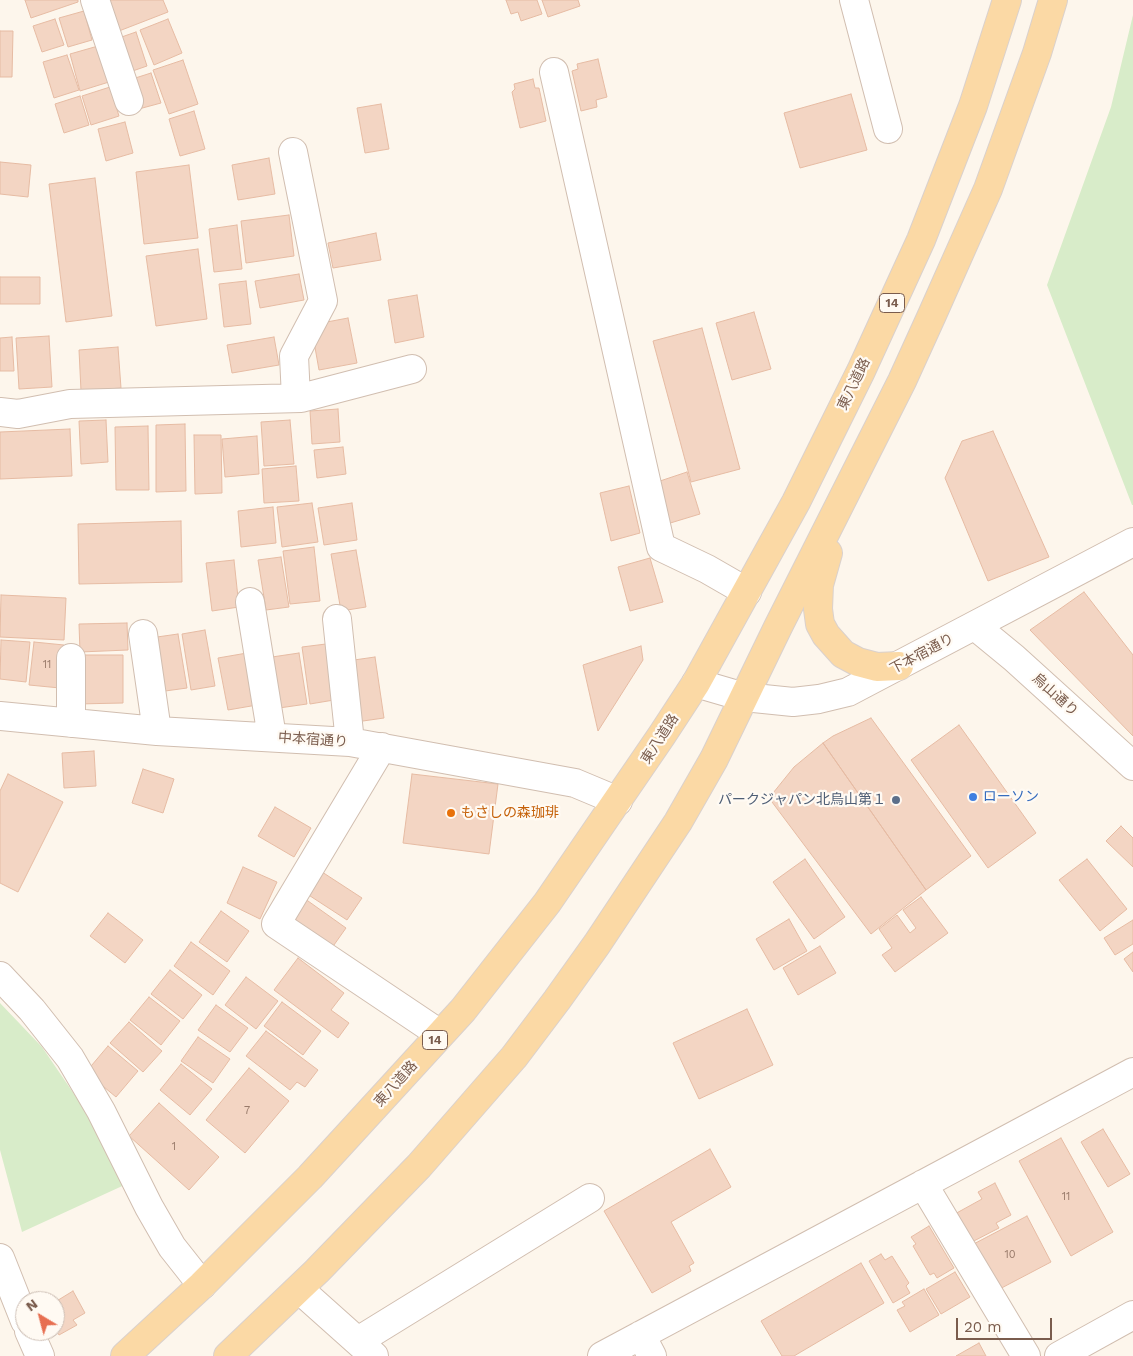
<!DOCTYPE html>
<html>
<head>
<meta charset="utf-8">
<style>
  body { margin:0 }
  #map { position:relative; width:1133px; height:1356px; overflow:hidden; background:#fdf6ec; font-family:"Work Sans",sans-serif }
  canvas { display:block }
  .north { position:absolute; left:15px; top:1291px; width:50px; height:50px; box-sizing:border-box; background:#fffaf3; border:1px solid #cabbb1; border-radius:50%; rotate:323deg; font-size:14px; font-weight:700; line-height:20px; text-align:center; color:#7a5c4d }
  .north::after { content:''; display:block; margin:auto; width:18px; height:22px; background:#e76f51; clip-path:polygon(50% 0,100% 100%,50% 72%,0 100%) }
  .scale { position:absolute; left:956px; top:1318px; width:96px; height:22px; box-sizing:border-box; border:2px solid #7a5c4d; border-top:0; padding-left:6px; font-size:15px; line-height:18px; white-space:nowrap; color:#7a5c4d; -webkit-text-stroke:4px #fffaf3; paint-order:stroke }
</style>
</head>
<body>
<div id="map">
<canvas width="1133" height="1356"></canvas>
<div class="north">N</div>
<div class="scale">20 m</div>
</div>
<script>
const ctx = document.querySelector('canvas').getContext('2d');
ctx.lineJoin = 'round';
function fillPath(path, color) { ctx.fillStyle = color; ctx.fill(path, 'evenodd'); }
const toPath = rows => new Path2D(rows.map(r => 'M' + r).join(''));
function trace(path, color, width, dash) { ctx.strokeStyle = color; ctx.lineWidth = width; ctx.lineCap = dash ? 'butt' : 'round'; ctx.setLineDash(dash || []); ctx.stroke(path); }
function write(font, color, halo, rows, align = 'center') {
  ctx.font = font + ' "Work Sans","Noto Sans JP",sans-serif'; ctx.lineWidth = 4.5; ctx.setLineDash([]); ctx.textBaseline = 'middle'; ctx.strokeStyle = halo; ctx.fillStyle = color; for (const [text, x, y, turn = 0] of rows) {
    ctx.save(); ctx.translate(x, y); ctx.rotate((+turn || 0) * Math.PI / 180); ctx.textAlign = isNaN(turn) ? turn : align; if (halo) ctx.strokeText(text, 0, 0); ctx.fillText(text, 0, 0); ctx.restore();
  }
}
const green = toPath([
  [1133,15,1133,505,1132,505,1047,285,1111,107],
  [0,1003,42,1047,87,1113,131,1182,22,1232,0,1150]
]);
const building = toPath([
  [25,0,78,0,78,2,31,18,25,0],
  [107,0,163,0,168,12,119,31,107,0],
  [506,0,537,0,542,14,521,21,518,12,511,14,506,0],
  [542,0,578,0,580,6,548,17,542,0],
  [84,11,92,40,68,47,59,18,84,11],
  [55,19,64,45,42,52,33,26,55,19],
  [168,19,182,53,154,65,140,30,168,19],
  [0,31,13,31,12,77,0,77,0,31],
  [136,32,147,66,124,74,113,40,136,32],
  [98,46,109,82,80,91,70,54,98,46],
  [67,55,79,90,54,98,43,62,67,55],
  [598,59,607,97,596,100,597,107,581,111,572,71,578,69,577,64,598,59],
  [183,60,198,104,169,114,153,70,183,60],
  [151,73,161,103,135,110,126,81,151,73],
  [533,79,535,88,539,88,546,121,520,128,512,92,515,89,514,84,533,79],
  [110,87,119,116,91,125,82,96,110,87],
  [851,94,867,150,800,168,784,113,851,94],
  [80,96,89,125,64,133,55,104,80,96],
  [381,104,389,149,365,153,357,108,381,104],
  [194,111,205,149,180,156,169,119,194,111],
  [125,122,133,153,106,161,98,129,125,122],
  [269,158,275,194,238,200,232,165,269,158],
  [0,162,31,165,28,197,0,194,0,162],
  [189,165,198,238,144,244,136,172,189,165],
  [95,178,112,316,66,322,49,184,95,178],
  [289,215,294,256,246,263,241,221,289,215],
  [237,225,242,269,214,272,209,229,237,225],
  [376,233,381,260,333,268,328,243,376,233],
  [198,249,207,319,156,326,146,256,198,249],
  [299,274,304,300,260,308,255,281,299,274],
  [0,277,40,277,40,304,0,304,0,277],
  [246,281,251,324,224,327,219,284,246,281],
  [417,295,424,337,395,343,388,300,417,295],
  [754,312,771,369,732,380,716,323,754,312],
  [348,318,357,363,319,370,311,325,348,318],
  [702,328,740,469,691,482,653,341,702,328],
  [49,336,52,387,19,389,16,338,49,336],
  [12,337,14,371,0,371,0,338,12,337],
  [274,337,279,365,232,373,227,345,274,337],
  [118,347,121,388,81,391,79,350,118,347],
  [338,409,340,442,312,444,310,411,338,409],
  [106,420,108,462,81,464,79,421,106,420],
  [290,420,294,464,264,466,261,422,290,420],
  [185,424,186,491,156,492,156,425,185,424],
  [148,426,149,490,116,490,115,427,148,426],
  [70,429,72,476,0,479,0,432,70,429],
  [993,431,1049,557,988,581,945,478,962,441,993,431],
  [194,435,221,435,222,493,195,494,194,435],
  [257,436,259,474,225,477,222,439,257,436],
  [343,447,346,474,317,478,314,450,343,447],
  [296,466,299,501,264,503,262,469,296,466],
  [687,472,700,514,667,524,654,483,687,472],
  [629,486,640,533,611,541,600,493,629,486],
  [312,503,318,542,282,547,277,507,312,503],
  [352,503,357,540,324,545,318,508,352,503],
  [273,507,276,543,241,547,238,511,273,507],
  [181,521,182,582,79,584,78,524,181,521],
  [314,547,320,601,290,604,283,551,314,547],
  [356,550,366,607,341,611,331,554,356,550],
  [281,557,289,607,266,610,258,560,281,557],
  [650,558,663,602,630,611,618,567,650,558],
  [234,560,239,607,212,611,206,563,234,560],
  [1084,592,1133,655,1133,736,1030,630,1084,592],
  [1,595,66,598,64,640,0,637,1,595],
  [127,623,128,650,80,652,79,624,127,623],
  [205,630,215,686,191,690,182,634,205,630],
  [178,634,187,688,158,692,150,638,178,634],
  [1,640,30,642,26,682,0,679,1,640],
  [34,642,64,645,60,688,29,685,34,642],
  [326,644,334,700,310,704,302,647,326,644],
  [641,646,643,660,598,731,583,665,641,646],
  [247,653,257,705,228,710,218,658,247,653],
  [299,653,307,704,279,708,272,657,299,653],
  [77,655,123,655,123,703,77,704,77,655],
  [375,657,384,718,356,722,347,661,375,657],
  [871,718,971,856,926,890,823,743,833,736,871,718],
  [959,725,1036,833,988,868,911,760,959,725],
  [823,743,926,890,871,934,769,798,794,767,823,743],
  [94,751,96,786,64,788,62,753,94,751],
  [143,769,174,779,163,813,132,803,143,769],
  [8,774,63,802,18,892,0,883,0,791,8,774],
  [412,774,498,784,489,854,403,843,412,774],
  [275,807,311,828,294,857,258,836,275,807],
  [1121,826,1133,838,1133,867,1106,841,1121,826],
  [805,859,845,917,814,939,773,882,805,859],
  [1087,859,1127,909,1100,931,1059,880,1087,859],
  [243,867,277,882,260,919,227,903,243,867],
  [319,870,362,898,347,920,304,892,319,870],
  [301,896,346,928,329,952,284,920,301,896],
  [921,897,948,933,895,972,882,955,892,948,879,929,897,915,910,933,916,928,903,910,921,897],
  [221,911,249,931,227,962,199,942,221,911],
  [108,913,143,940,125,963,90,936,108,913],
  [789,919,807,951,774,970,756,939,789,919],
  [1133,920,1133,944,1115,955,1104,938,1133,920],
  [191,942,230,971,213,995,174,966,191,942],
  [820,946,836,973,798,995,783,968,820,946],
  [1133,952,1133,972,1124,959,1133,952],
  [298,958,344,993,331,1010,349,1023,338,1038,274,990,298,958],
  [170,970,202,995,183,1019,151,994,170,970],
  [246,977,278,1001,256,1029,225,1005,246,977],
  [149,997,180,1021,161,1045,130,1020,149,997],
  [282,1002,321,1031,303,1055,264,1026,282,1002],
  [216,1005,248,1028,230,1052,198,1030,216,1005],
  [747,1009,773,1065,699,1099,673,1043,747,1009],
  [129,1022,162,1051,143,1072,110,1043,129,1022],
  [266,1031,318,1070,305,1087,297,1082,290,1090,246,1056,266,1031],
  [198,1037,230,1059,213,1083,181,1061,198,1037],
  [108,1046,138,1071,116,1097,86,1072,108,1046],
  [181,1064,212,1089,190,1115,160,1090,181,1064],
  [249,1068,289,1101,245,1153,206,1120,249,1068],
  [159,1103,219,1157,189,1190,129,1136,159,1103],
  [1103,1129,1130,1174,1108,1187,1081,1142,1103,1129],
  [1061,1138,1113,1232,1071,1256,1019,1161,1061,1138],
  [710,1149,731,1187,671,1222,694,1263,689,1266,691,1271,652,1293,604,1211,710,1149],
  [995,1183,1011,1215,996,1223,999,1228,968,1244,953,1215,982,1199,978,1192,995,1183],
  [1027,1216,1051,1262,992,1293,968,1247,1027,1216],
  [929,1226,954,1268,937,1278,934,1273,930,1275,913,1246,916,1244,911,1237,929,1226],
  [881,1254,885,1260,892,1256,909,1283,906,1286,910,1293,893,1303,869,1261,881,1254],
  [861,1263,884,1303,794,1356,782,1356,761,1321,861,1263],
  [955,1272,970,1297,941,1314,926,1289,955,1272],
  [924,1289,939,1315,910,1332,897,1310,905,1306,902,1302,924,1289],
  [73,1291,85,1313,73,1320,77,1325,59,1335,55,1328,55,1302,73,1291],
  [979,1343,986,1356,956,1356,979,1343]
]);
const minor = toPath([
  [95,0,129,101],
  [854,0,888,129],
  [554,72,661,547,707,569,747,592],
  [293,152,323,301,294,356,296,398],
  [0,412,18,414,70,404,301,398,412,369],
  [250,602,272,737],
  [337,619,350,742],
  [975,626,1014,658,1133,766],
  [143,634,157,731],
  [71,658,71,723],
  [696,683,744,697,793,702,819,699,848,692,1133,542],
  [0,716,157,731,350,742,575,783,618,801],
  [382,747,276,924,440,1034],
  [0,976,32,1010,70,1058,101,1111,149,1207,172,1247,202,1285],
  [923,1184,1026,1356],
  [0,1258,25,1321],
  [299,1289,374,1356],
  [29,1331,40,1356],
  [641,1335,652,1356],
  [358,1341,590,1198],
  [602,1356,1133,1072],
  [1059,1356,1133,1315]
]);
const major = toPath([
  [828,553,819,585,818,609,820,624,826,635,843,654,858,662,877,667,899,666],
  [125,1356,202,1285,310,1177,463,1010,547,903,662,735,696,683,796,502,861,371,921,240,973,106,1007,0],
  [228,1356,317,1271,419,1166,514,1057,557,1000,597,944,678,822,714,759,778,627,902,381,932,315,988,189,1037,53,1053,0]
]);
const markers = [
  [973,797,5,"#3f7fe0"],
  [896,800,5,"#5c6f8a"],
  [451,813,5,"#e8710a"]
];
const numberNames = [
  ["11",47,665],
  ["7",247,1111],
  ["1",174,1147],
  ["11",1066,1197],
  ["10",1010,1255]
];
const shields = [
  [892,303,25],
  [435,1040,25]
];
const shieldNames = [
  ["14",892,303],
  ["14",435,1040]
];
const streetNames = [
  ["東八道路",854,384,-64],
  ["下本宿通り",922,654,-28],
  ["烏山通り",1055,695,42],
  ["東八道路",660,739,-57],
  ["中本宿通り",313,740,4],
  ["東八道路",396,1084,-48]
];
const shopNames = [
  ["ローソン",983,797]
];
const serviceNames = [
  ["パークジャパン北烏山第１",886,800]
];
const foodNames = [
  ["もさしの森珈琲",461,813]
];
fillPath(green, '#d8ecc9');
fillPath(building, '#f3d5c3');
trace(building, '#e6bba3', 1);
trace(minor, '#d1beb0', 30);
trace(major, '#dad1cd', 30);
trace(minor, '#fff', 28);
trace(major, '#fbd9a5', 28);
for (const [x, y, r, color] of markers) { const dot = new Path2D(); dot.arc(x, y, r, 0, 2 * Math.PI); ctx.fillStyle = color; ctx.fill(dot); trace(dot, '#fffaf3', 2); }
write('11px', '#987a6a', null, numberNames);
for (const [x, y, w] of shields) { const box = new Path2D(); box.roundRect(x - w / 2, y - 9.5, w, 19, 4); ctx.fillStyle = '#fffaf3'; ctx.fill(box); trace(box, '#7a5c4d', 1); }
write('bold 12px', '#7a5c4d', null, shieldNames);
write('14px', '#7a5c4d', '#fffaf3', streetNames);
write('14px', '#366cbe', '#fffaf3', shopNames, 'left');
write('14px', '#4e5e75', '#fffaf3', serviceNames, 'right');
write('14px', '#c56008', '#fffaf3', foodNames, 'left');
</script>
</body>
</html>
